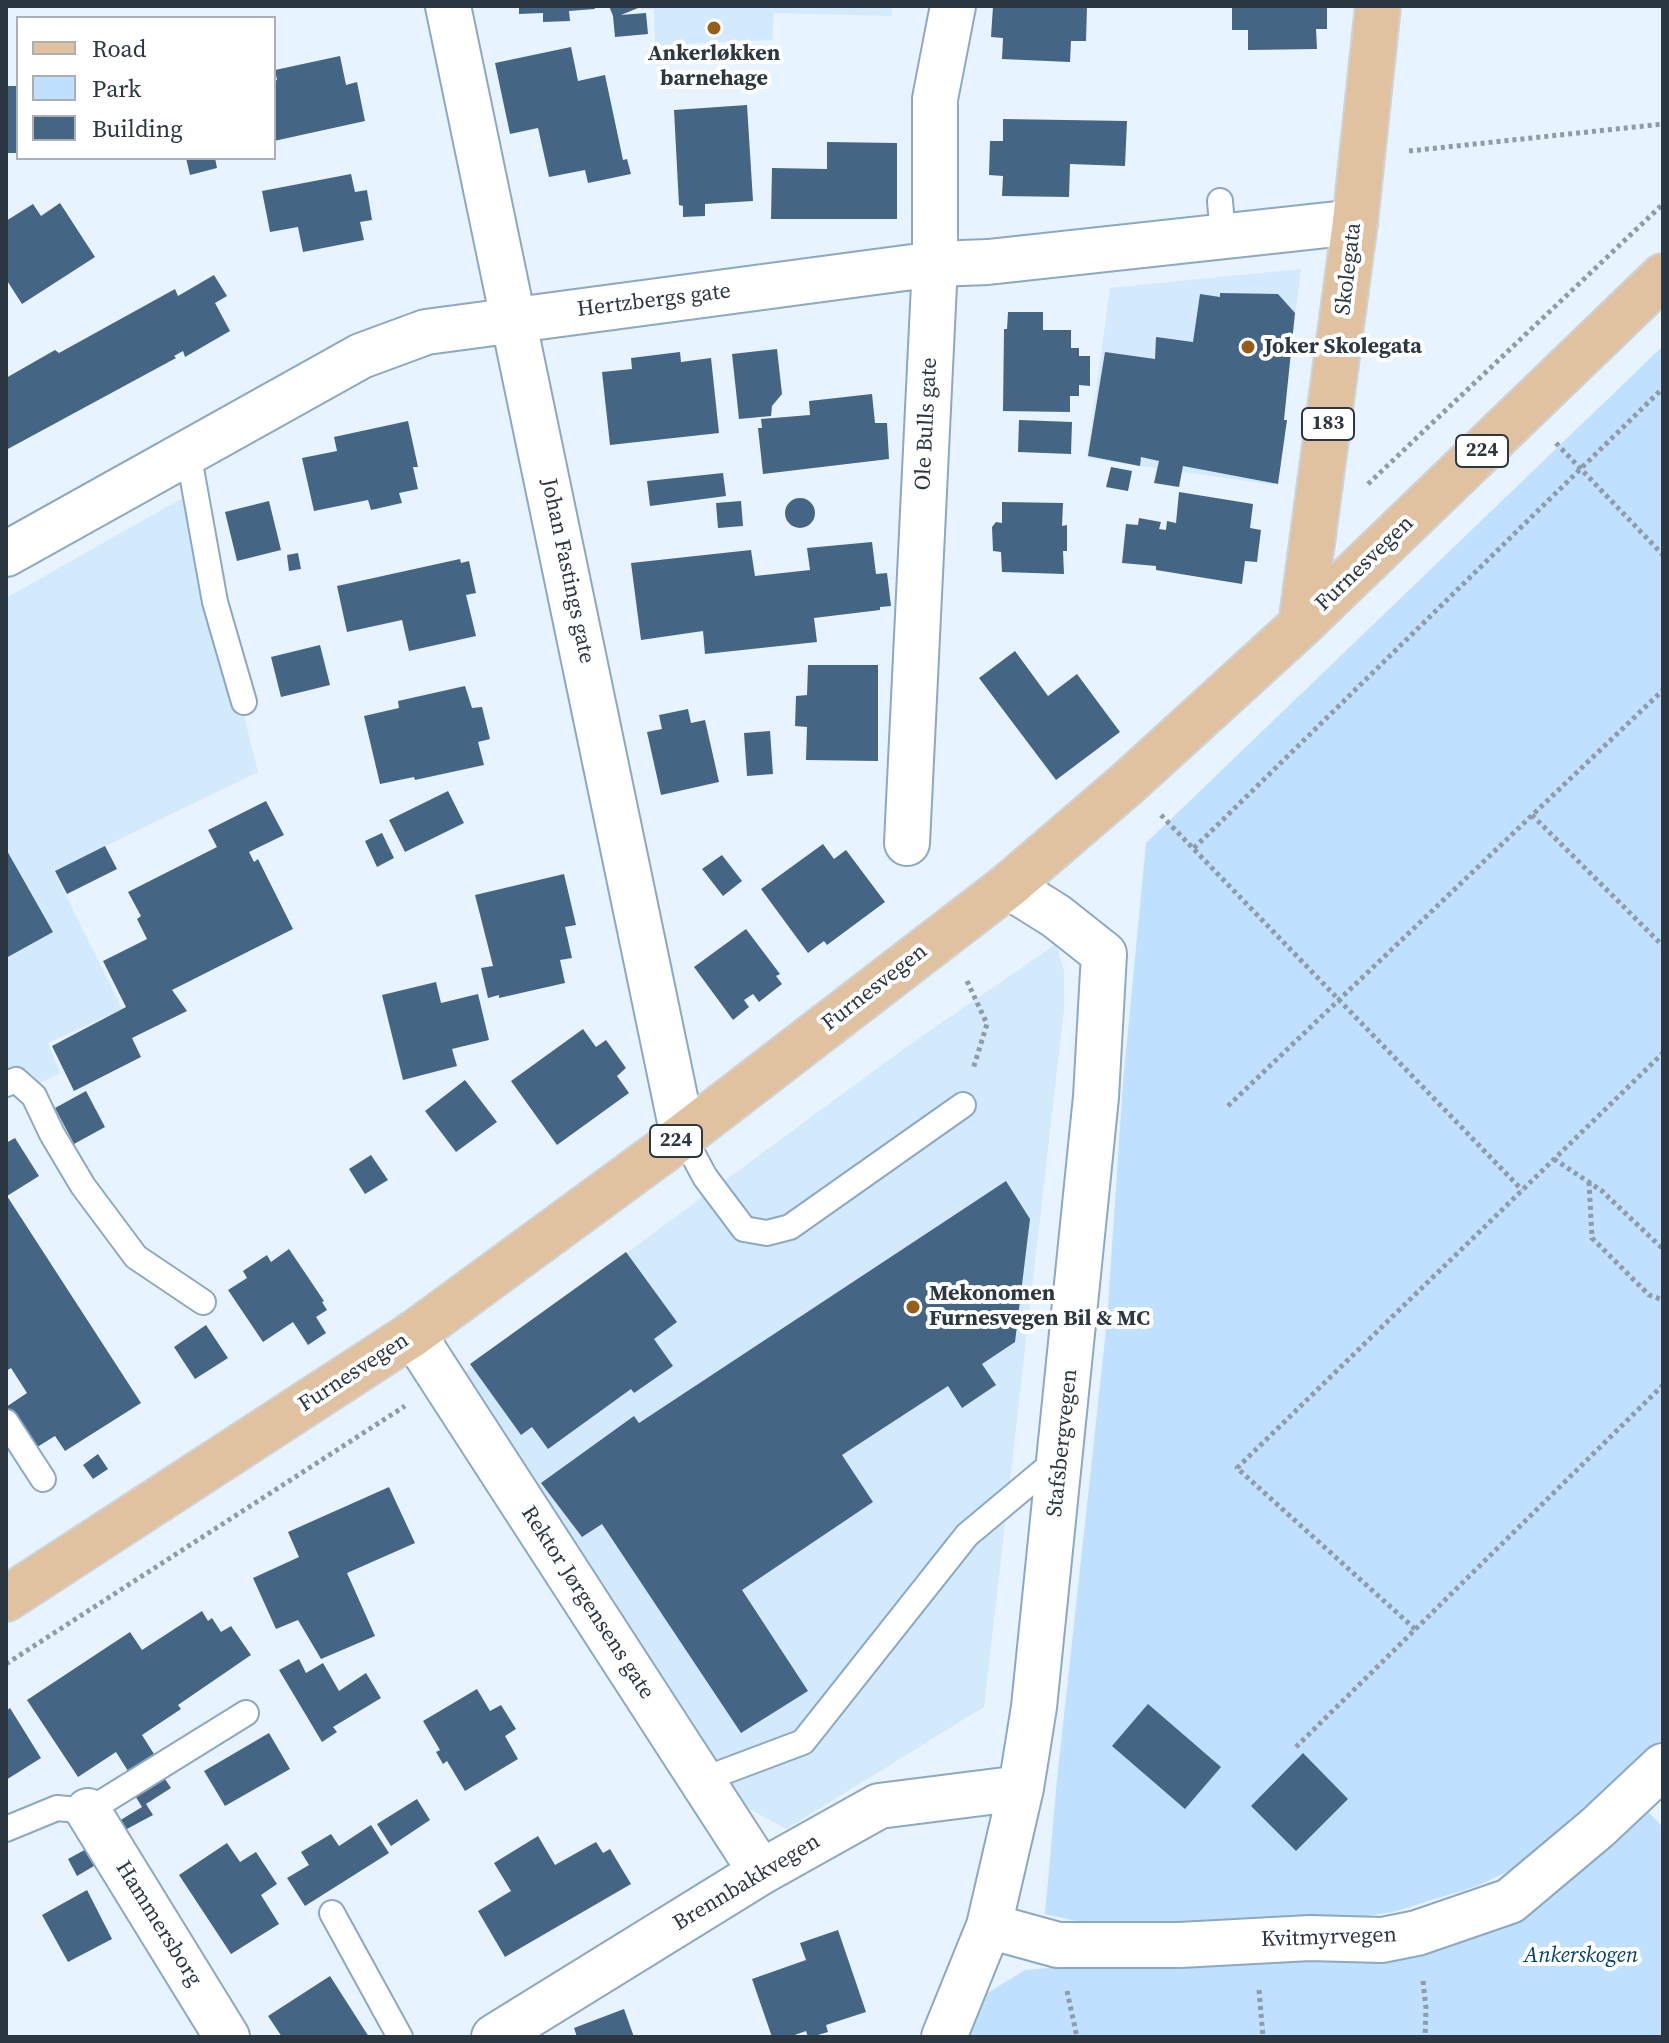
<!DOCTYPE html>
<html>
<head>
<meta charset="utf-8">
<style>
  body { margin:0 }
  #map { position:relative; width:1669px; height:2043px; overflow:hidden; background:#e7f3fe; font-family:"Source Serif 4",serif }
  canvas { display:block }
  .frame { position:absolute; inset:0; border:8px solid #2b3741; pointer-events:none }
  .legend { position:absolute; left:16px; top:16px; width:260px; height:144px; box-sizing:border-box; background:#fff; border:2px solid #aaafb3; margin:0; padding:10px 14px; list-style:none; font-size:24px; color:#2b3741 }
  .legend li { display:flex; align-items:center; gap:16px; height:40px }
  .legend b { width:40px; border:2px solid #aaafb3 }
</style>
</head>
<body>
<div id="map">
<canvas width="1669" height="2043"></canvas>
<div class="frame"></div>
<ul class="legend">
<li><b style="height:10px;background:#e0c2a1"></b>Road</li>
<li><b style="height:22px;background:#bfe0fe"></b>Park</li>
<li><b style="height:22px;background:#446684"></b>Building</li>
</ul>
</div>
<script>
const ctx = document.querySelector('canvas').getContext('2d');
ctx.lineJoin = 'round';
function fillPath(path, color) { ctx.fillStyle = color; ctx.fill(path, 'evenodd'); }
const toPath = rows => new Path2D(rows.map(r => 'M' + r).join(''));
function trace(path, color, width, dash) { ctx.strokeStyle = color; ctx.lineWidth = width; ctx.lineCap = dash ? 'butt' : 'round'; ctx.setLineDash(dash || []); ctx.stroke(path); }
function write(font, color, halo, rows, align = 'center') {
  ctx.font = font + ' "Source Serif 4",serif'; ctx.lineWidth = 8; ctx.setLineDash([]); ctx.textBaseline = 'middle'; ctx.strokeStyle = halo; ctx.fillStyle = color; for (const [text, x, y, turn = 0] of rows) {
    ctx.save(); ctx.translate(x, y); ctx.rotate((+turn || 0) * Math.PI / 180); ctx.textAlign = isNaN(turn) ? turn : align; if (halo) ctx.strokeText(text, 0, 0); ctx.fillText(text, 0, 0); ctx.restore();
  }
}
const built = toPath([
  [641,6,892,6,892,16,774,13,772,40,655,45,654,9,641,9],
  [1301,269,1274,485,1087,458,1110,288],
  [188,495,258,772,54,871,122,1009,48,1043,60,1073,6,1100,6,598],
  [1056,944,1064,971,1064,1009,984,1707,786,1829,746,1807,460,1376,902,1050]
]);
const green = toPath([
  [1663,346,1663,1743,1526,1863,1477,1886,1393,1912,1315,1924,1116,1930,1045,1914,1057,1780,1107,1321,1123,1083,1146,843],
  [1642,1806,1663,1827,1663,2037,953,2037,968,2005,1025,1970,1316,1945,1425,1941]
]);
const building = toPath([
  [519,6,594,6,595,9,569,11,570,21,543,22,543,13,519,14],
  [609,6,643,6,621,15,646,13,648,34,615,37,613,16],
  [993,6,1087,6,1086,41,1071,41,1070,62,1002,59,1003,38,991,37],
  [1232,6,1327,6,1327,29,1316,29,1317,49,1248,50,1248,30,1232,30],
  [571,47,578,81,605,75,623,160,627,159,631,174,588,183,585,170,549,177,538,128,510,134,495,63],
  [340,56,346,85,357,82,365,121,274,141,274,81,277,80,275,70],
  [6,86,18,86,18,153,6,153],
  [747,105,753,201,705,204,705,216,683,217,683,206,679,205,674,110],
  [1003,119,1127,121,1125,166,1070,164,1069,197,1002,196,1003,176,989,175,990,141,1003,141],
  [827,142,897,143,897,219,771,219,772,168,827,169],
  [186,158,215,158,217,168,190,175],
  [351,174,355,192,367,190,372,220,360,222,364,240,303,252,298,227,270,232,262,191],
  [60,203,95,257,22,304,6,279,6,221,33,204,41,216],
  [214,275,227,296,215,303,230,331,185,357,183,351,174,356,176,358,6,450,6,378,55,350,59,353,175,289,178,296],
  [1220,293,1278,294,1295,313,1284,420,1287,420,1278,484,1183,466,1179,487,1154,483,1159,461,1141,457,1140,466,1088,456,1105,352,1155,359,1156,337,1193,342,1200,294,1220,297],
  [1008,312,1043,312,1043,330,1071,330,1071,348,1079,348,1079,356,1090,356,1090,386,1079,385,1079,396,1070,396,1070,412,1003,411,1004,329,1007,329],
  [777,349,782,394,772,406,771,416,739,419,732,354],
  [680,352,681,362,711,358,719,433,610,445,602,372,632,369,631,358],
  [872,394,875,423,887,423,889,459,763,474,758,428,762,428,761,419,810,415,809,401],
  [1019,420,1072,422,1071,454,1018,452],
  [408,421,418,467,413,467,418,489,399,493,402,503,371,510,368,500,314,511,302,458,337,451,334,437],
  [1111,467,1132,471,1128,491,1106,487],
  [723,473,726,496,650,506,647,481],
  [1179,492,1253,504,1250,528,1261,530,1257,562,1245,561,1242,584,1156,570,1156,566,1122,563,1126,524,1138,525,1139,518,1161,522,1159,529,1166,530,1167,521,1176,523],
  '785 513a15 15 0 1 1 30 0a15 15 0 1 1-30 0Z',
  [269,501,281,550,237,561,225,512],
  [741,501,743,526,718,528,716,503],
  [1002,502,1063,503,1062,526,1067,525,1067,551,1063,551,1064,574,1002,572,1001,552,993,551,992,527,996,522,1002,523],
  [872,542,876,574,887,573,891,606,880,607,880,610,814,618,817,642,705,654,703,631,641,640,631,563,751,550,755,576,810,570,807,548],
  [298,553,301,569,289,571,287,555],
  [460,559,461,563,469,561,476,593,466,595,476,636,409,651,402,620,347,632,337,586],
  [320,645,330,685,281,697,271,657],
  [1015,651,1048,696,1077,674,1120,732,1056,780,979,678],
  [808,665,878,665,878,761,806,760,807,727,795,726,796,696,807,695],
  [465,686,472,708,482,707,490,739,478,742,484,765,415,780,414,777,380,784,364,716,399,708,398,701],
  [688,709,691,723,705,720,719,782,661,795,647,732,662,729,659,715],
  [770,731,773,774,747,776,744,733],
  [448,791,464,823,405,852,389,820],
  [266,801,284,835,249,852,254,862,258,859,293,929,172,990,187,1011,132,1038,141,1057,74,1091,52,1046,126,1007,103,961,147,939,137,919,141,916,128,892,217,847,208,830],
  [382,833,394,858,377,867,365,841],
  [823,844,834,859,846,850,885,902,827,945,824,941,808,953,761,889],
  [105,846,117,869,67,894,55,871],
  [6,849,53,932,6,958],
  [722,855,742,881,723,896,702,869],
  [564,874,576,925,565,927,572,958,560,960,565,983,499,998,499,995,488,998,481,968,493,966,475,895],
  [746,929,780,974,776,976,782,984,759,1002,753,994,744,1000,749,1007,733,1020,694,967],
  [436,982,441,1003,478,994,489,1040,452,1049,457,1066,403,1080,382,995],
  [583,1029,596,1047,606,1040,626,1068,617,1076,629,1093,557,1145,511,1081],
  [465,1080,497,1122,456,1152,425,1111],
  [86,1091,105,1127,74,1144,55,1108],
  [15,1138,39,1176,7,1196,141,1403,65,1451,55,1436,34,1449,6,1407,27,1393,11,1368,6,1371,6,1143],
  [371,1155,388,1180,365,1194,349,1169],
  [1006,1181,1030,1219,1015,1342,982,1364,996,1385,962,1408,948,1386,842,1455,873,1502,742,1590,808,1691,741,1733,602,1524,582,1537,541,1483,634,1416,639,1423],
  [289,1249,324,1301,322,1302,327,1310,316,1317,326,1333,308,1345,293,1322,263,1342,228,1290,247,1278,243,1271,267,1255,271,1262],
  [626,1252,677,1322,654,1339,673,1366,634,1393,631,1389,548,1449,532,1427,521,1435,470,1364],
  [206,1325,228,1358,195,1379,174,1347],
  [98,1454,108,1469,93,1479,83,1465],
  [389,1487,415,1543,347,1573,375,1636,321,1659,298,1620,276,1629,253,1578,299,1557,288,1532],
  [202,1611,208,1621,212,1618,221,1632,231,1626,251,1655,178,1705,181,1709,142,1735,154,1754,128,1771,116,1752,78,1777,27,1700,130,1632,142,1650],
  [299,1659,306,1673,323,1663,339,1691,366,1673,381,1698,333,1727,337,1732,322,1742,279,1670],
  [477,1689,490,1711,501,1705,516,1729,505,1736,518,1759,465,1791,447,1761,443,1764,436,1752,440,1750,423,1721],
  [1148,1704,1221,1767,1185,1809,1112,1746],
  [10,1708,41,1758,6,1780,6,1711],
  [269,1733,290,1769,225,1806,204,1771],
  [1303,1753,1348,1799,1296,1851,1251,1806],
  [163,1776,171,1788,146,1804,153,1815,125,1830,119,1821,142,1807,134,1794],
  [417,1799,430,1820,391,1846,377,1824],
  [371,1825,389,1853,305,1906,287,1878,309,1865,301,1852,331,1834,339,1846],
  [538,1836,555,1865,596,1842,603,1853,610,1849,631,1884,505,1957,478,1911,511,1891,494,1863],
  [227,1843,240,1862,256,1852,277,1884,261,1895,279,1924,231,1954,179,1875],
  [90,1847,99,1863,77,1876,68,1859],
  [87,1890,112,1939,68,1962,42,1915],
  [838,1930,866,2012,826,2025,828,2032,811,2037,808,2037,806,2031,789,2037,772,2037,752,1979,806,1960,800,1943],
  [330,1976,369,2037,282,2037,268,2016],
  [624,2009,634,2037,577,2037,574,2028]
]);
const path = toPath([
  [1409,151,1663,124],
  [1556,443,1663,555],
  [1368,484,1663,204],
  [1161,815,1522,1190],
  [1532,815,1663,946],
  [1194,848,1663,388],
  [967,981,987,1024,973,1069],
  [1228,1106,1663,690],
  [1554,1159,1602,1191,1663,1249],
  [1589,1182,1592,1238,1649,1295,1663,1300],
  [1415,1629,1237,1468,1663,1053],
  [6,1664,405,1406],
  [1296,1747,1663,1385],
  [1423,1981,1426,2008,1425,2037],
  [1259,1990,1263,2037],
  [1067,1991,1077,2037]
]);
const service = toPath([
  [1220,201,1223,237],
  [188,452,215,602,244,702],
  [6,1084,16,1080,34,1096,52,1134,83,1186,136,1257,203,1302],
  [683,1136,705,1177,744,1229,767,1233,790,1227,963,1105],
  [6,1422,43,1479],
  [702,1780,803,1742,967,1535,1059,1458],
  [6,1829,57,1808,88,1811,246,1713],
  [332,1913,400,2037]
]);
const minor = toPath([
  [448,6,683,1136],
  [6,554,361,356,426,332,935,264,988,262,1355,222],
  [907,843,935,264,935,99,953,6],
  [413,1334,761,1872],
  [88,1811,227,2037],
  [989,1926,1058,1945,1180,1945,1310,1938,1382,1940,1417,1933,1510,1901,1597,1828,1663,1766],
  [494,2037,761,1872,879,1806,1021,1788],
  [944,2037,989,1926,1021,1788,1034,1707,1096,1097,1104,954,1056,916,1008,886]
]);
const primary = toPath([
  [1301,625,1355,222,1378,6],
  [6,1599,413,1334,683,1136,1008,886,1128,783,1301,625,1663,276]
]);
const markers = [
  [714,28,8,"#965e19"],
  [1248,347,8,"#965e19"],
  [913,1307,8,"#965e19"]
];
const shields = [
  [1328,424,52],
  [1482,451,52],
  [676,1141,52]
];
const shieldNames = [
  ["183",1328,424],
  ["224",1482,451],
  ["224",676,1141]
];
const poiNames = [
  ["Ankerløkken",714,54,"center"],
  ["barnehage",714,79,"center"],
  ["Joker Skolegata",1264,347],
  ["Mekonomen",929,1294],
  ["Furnesvegen Bil & MC",929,1319]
];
const streetNames = [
  ["Skolegata",1349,269,-83],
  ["Hertzbergs gate",654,301,-7],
  ["Ole Bulls gate",927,424,-87],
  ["Furnesvegen",1365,564,-44],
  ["Johan Fastings gate",567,571,78],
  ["Furnesvegen",875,988,-38],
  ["Furnesvegen",354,1373,-33],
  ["Stafsbergvegen",1063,1443,-84],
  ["Rektor Jørgensens gate",587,1603,57],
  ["Brennbakkvegen",747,1883,-31],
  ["Hammersborg",158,1924,58],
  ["Kvitmyrvegen",1329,1938,-2]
];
const parkNames = [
  ["Ankerskogen",1581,1956]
];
fillPath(built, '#d3e9fc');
fillPath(green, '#bfe0fe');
fillPath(building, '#446684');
trace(service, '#8ca8c2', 28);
trace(minor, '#8ca8c2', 48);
trace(primary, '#d0d3d5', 48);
trace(path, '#8f9ba5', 5, [4, 4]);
trace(service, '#fff', 24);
trace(minor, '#fff', 44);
trace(primary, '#e0c2a1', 44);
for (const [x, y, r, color] of markers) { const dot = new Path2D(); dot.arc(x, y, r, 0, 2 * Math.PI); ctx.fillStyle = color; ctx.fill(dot); trace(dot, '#fff', 3); }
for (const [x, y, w] of shields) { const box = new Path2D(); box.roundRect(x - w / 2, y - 16, w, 32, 6); ctx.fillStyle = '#fff'; ctx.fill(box); trace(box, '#2b3741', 2); }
write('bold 20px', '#2b3741', null, shieldNames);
write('bold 22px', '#2b3741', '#fff', poiNames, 'left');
write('22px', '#2b3741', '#fff', streetNames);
write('italic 22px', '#01416a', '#fff', parkNames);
</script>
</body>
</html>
